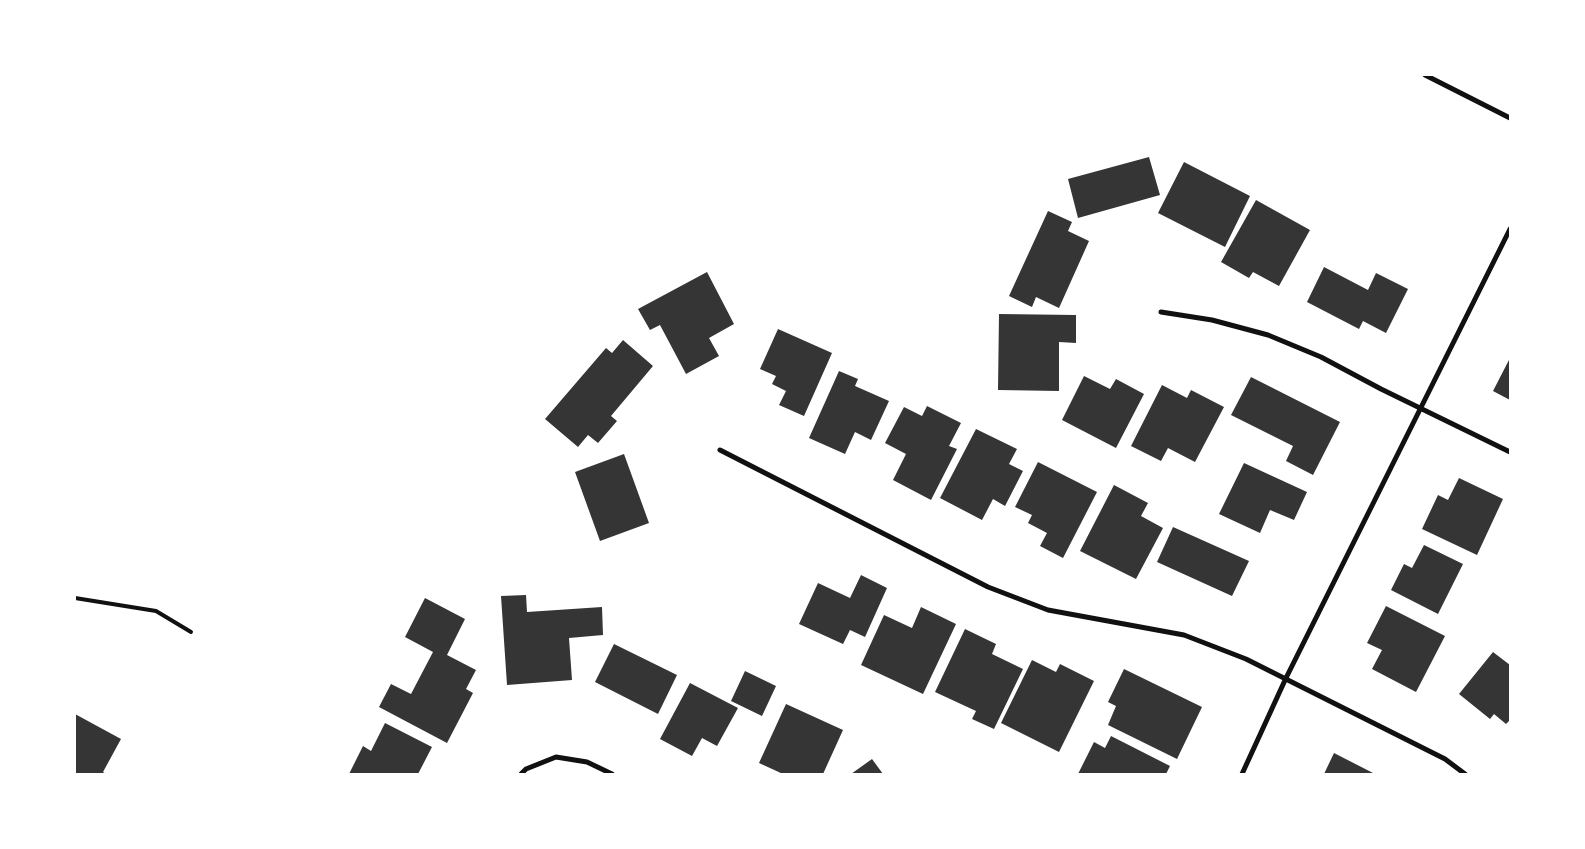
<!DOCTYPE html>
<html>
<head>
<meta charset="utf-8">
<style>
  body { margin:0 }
  #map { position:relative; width:1585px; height:849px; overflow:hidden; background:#fff; font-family:Rubik,sans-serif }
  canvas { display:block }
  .frame { position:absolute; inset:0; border:76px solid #fff; pointer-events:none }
</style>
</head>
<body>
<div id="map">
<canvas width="1585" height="849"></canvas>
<div class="frame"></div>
</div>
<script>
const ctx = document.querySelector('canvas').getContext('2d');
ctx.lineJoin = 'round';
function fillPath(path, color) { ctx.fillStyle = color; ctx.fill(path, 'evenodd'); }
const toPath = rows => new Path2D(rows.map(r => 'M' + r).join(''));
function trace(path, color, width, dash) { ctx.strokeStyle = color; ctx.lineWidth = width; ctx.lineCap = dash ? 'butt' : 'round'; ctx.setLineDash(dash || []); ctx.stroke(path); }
const building = toPath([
  [1149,157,1160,195,1078,218,1068,179],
  [1184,162,1250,196,1225,247,1158,213],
  [1256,200,1310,230,1279,286,1253,272,1249,278,1221,262],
  [1048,211,1072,222,1068,231,1089,241,1059,308,1036,297,1032,307,1009,296],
  [1324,267,1368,290,1376,273,1408,289,1386,333,1363,321,1359,329,1307,302],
  [707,272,734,324,709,338,719,356,686,374,660,325,650,330,638,309],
  [999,314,1076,315,1076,343,1059,342,1059,391,998,390],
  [778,329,832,353,804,416,779,405,786,391,772,384,776,376,760,369],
  [623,340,653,366,611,416,617,421,598,443,588,435,578,447,545,419,606,348,612,353],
  [1510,358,1510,400,1493,391],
  [839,371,858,379,855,386,889,401,871,440,855,432,845,454,809,438],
  [1084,376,1110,389,1116,379,1144,394,1116,448,1062,420],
  [1251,377,1340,422,1313,475,1286,461,1293,446,1231,415],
  [1162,385,1187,398,1191,390,1224,407,1195,462,1168,448,1161,461,1131,446],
  [927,406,961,423,949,446,957,449,931,500,893,480,906,454,885,443,904,407,922,416],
  [976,429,1017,449,1009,464,1023,471,1005,506,993,499,982,520,940,498],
  [624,454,649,523,600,541,575,472],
  [1038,462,1097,492,1063,558,1040,546,1047,533,1028,523,1032,515,1015,507],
  [1244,463,1307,492,1294,520,1270,510,1260,533,1219,514],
  [1459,478,1503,499,1477,555,1422,529,1438,495,1448,500],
  [1114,485,1148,503,1141,516,1163,528,1136,579,1080,551],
  [1173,527,1249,561,1232,596,1157,562],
  [1424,545,1463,564,1438,614,1391,590,1404,564,1412,568],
  [861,575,887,588,865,637,850,630,843,644,799,624,818,583,850,598],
  [526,595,527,612,602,607,603,635,569,638,572,680,507,685,501,596],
  [425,598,465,619,447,655,476,670,466,689,473,693,447,743,379,707,391,684,411,694,433,652,405,637],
  [1386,606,1445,636,1416,692,1372,669,1382,650,1367,643],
  [921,607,956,624,923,694,861,665,884,615,912,628],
  [965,629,996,644,992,654,1023,669,994,729,972,719,976,711,935,692],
  [614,644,677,675,658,714,595,682],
  [1493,652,1510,665,1510,720,1506,724,1494,714,1490,719,1459,694],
  [1032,660,1056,672,1060,664,1094,681,1059,752,1001,723],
  [1124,669,1202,707,1177,759,1108,725,1116,706,1108,702],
  [745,671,776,686,762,716,731,701],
  [690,683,738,708,717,746,702,738,692,756,660,739],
  [786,704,843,730,823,774,783,774,759,763],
  [75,714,121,739,103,772,106,774,75,774],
  [385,723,432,747,418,774,349,774,363,746,371,751],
  [1111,736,1170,766,1166,774,1078,774,1094,742,1105,748],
  [1334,753,1375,774,1324,774],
  [872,759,883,774,851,774]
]);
const service = toPath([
  [75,598,156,611,191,632]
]);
const minor = toPath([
  [1425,75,1510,118],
  [1161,312,1212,320,1268,335,1321,357,1381,389,1510,452],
  [720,450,988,587,1048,610,1184,635,1246,659,1445,759,1465,774],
  [521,774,526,769,556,757,587,762,612,774],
  [1242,774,1286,678,1510,229]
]);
fillPath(building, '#353535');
trace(service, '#111', 4);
trace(minor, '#111', 5);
</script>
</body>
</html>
